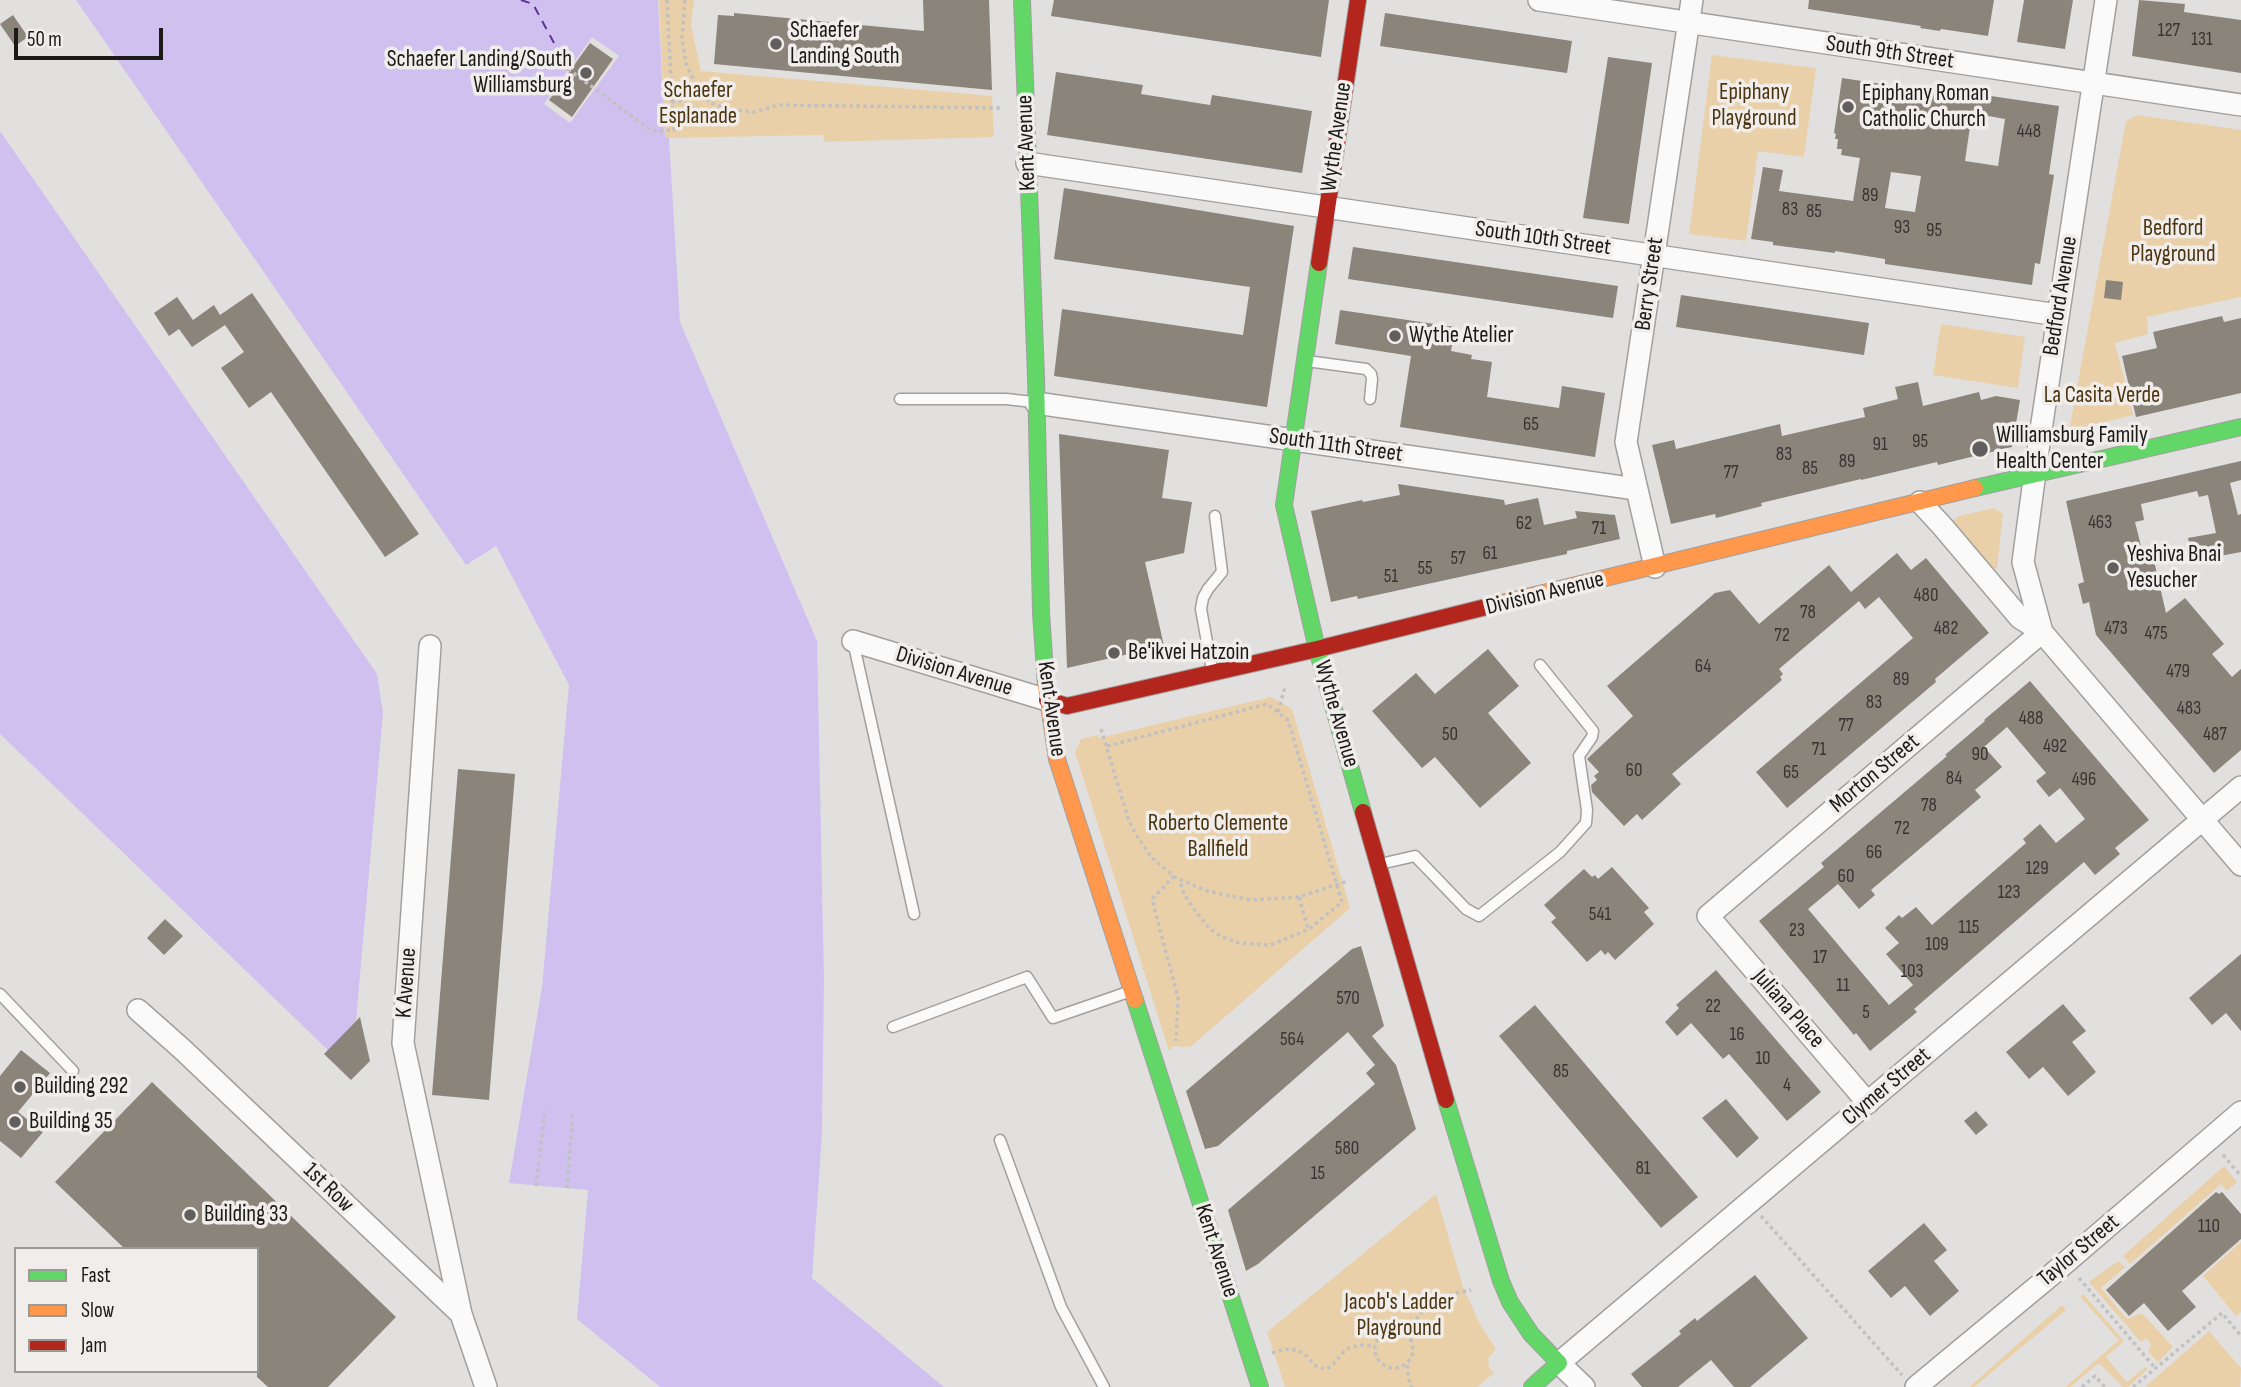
<!DOCTYPE html>
<html>
<head>
<meta charset="utf-8">
<style>
  body { margin:0 }
  #map { position:relative; width:2241px; height:1387px; overflow:hidden; background:#e2e0de; font-family:"Sofia Sans Condensed",sans-serif }
  canvas { display:block }
  .legend { position:absolute; left:14px; top:1247px; width:245px; height:126px; box-sizing:border-box; background:#f0edea; border:2px solid #9b9996; margin:0; padding:9px 12px; list-style:none; font-size:21px; color:#1b1a19 }
  .legend li { display:flex; align-items:center; gap:14px; height:35px }
  .legend b { width:35px; border:2px solid #9b9996 }
  .scale { position:absolute; left:14px; top:28px; width:149px; height:32px; box-sizing:border-box; border:4px solid #1b1a19; border-top:0; padding-left:9px; font-size:21px; line-height:24px; white-space:nowrap; color:#1b1a19; -webkit-text-stroke:5px #f0edea; paint-order:stroke }
</style>
</head>
<body>
<div id="map">
<canvas width="2241" height="1387"></canvas>
<ul class="legend">
<li><b style="height:9px;background:#63d668"></b>Fast</li>
<li><b style="height:9px;background:#ff974d"></b>Slow</li>
<li><b style="height:9px;background:#b3261e"></b>Jam</li>
</ul>
<div class="scale">50 m</div>
</div>
<script>
const ctx = document.querySelector('canvas').getContext('2d');
ctx.lineJoin = 'round';
function fillPath(path, color) { ctx.fillStyle = color; ctx.fill(path, 'evenodd'); }
const toPath = rows => new Path2D(rows.map(r => 'M' + r).join(''));
function trace(path, color, width, dash) { ctx.strokeStyle = color; ctx.lineWidth = width; ctx.lineCap = dash ? 'butt' : 'round'; ctx.setLineDash(dash || []); ctx.stroke(path); }
function write(font, color, halo, rows, align = 'center') {
  ctx.font = font + ' "Sofia Sans Condensed",sans-serif'; ctx.lineWidth = 7; ctx.setLineDash([]); ctx.textBaseline = 'middle'; ctx.strokeStyle = halo; ctx.fillStyle = color; for (const [text, x, y, turn = 0] of rows) {
    ctx.save(); ctx.translate(x, y); ctx.rotate((+turn || 0) * Math.PI / 180); ctx.textAlign = isNaN(turn) ? turn : align; if (halo) ctx.strokeText(text, 0, 0); ctx.fillText(text, 0, 0); ctx.restore();
  }
}
const green = toPath([
  [659,0,694,0,691,25,701,71,992,96,994,137,824,142,823,135,665,138],
  [1712,55,1816,68,1804,157,1758,151,1746,241,1689,234],
  [2137,115,2241,130,2241,297,2147,317,2148,334,2115,343,2133,415,2069,431,2126,121],
  [1941,324,2025,337,2018,388,1933,375],
  [1994,508,2003,514,1997,568,1991,570,1951,522,1959,516],
  [1271,697,1292,709,1350,908,1194,1044,1189,1047,1173,1046,1169,1051,1075,752,1081,739,1097,735,1099,738],
  [2224,1166,2237,1182,2227,1191,2221,1184,2130,1264,2123,1256],
  [1436,1194,1463,1287,1481,1326,1496,1349,1488,1359,1489,1368,1494,1373,1477,1387,1285,1387,1267,1332],
  [2241,1242,2241,1312,2236,1316,2203,1276],
  [2118,1261,2125,1267,2101,1288,2127,1319,2142,1313,2173,1347,2158,1362,2148,1352,2151,1344,2146,1338,2141,1342,2089,1282],
  [2083,1294,2124,1341,2106,1357,2127,1382,2145,1367,2148,1369,2128,1387,2123,1387,2099,1363,2070,1387,2065,1387,2119,1340,2080,1297],
  [2062,1305,2066,1310,1974,1387,1969,1387],
  [2209,1331,2241,1368,2240,1387,2145,1387]
]);
const water = toPath([
  [76,0,658,0,665,137,669,138,680,322,817,641,824,979,822,1134,812,1278,944,1387,660,1387,577,1319,588,1190,509,1183,542,987,569,685,496,546,466,565],
  [0,131,377,674,383,713,356,1021,328,1050,0,734]
]);
const pier = toPath([
  [592,37,619,56,570,123,544,104]
]);
const ferry = toPath([
  [521,0,533,4,568,69]
]);
const building = toPath([
  [923,0,989,0,992,90,714,64,718,15,734,16,734,13,924,31],
  [1054,0,1329,0,1321,57,1051,16],
  [1809,0,1994,0,1988,36,1941,29,1940,31,1920,28,1921,26,1808,9],
  [2024,0,2073,0,2065,49,2017,42],
  [2139,0,2185,4,2184,12,2241,20,2241,73,2132,56],
  [1385,13,1572,41,1567,73,1380,46],
  [13,15,28,37,15,46,0,24],
  [590,43,613,59,572,117,549,100],
  [1608,57,1652,63,1629,224,1583,218],
  [1056,72,1143,85,1141,94,1210,105,1212,95,1312,111,1302,173,1047,135],
  [1842,78,1990,100,1991,96,2059,106,2049,174,2054,175,2040,264,2035,263,2032,285,1885,264,1885,259,1835,251,1835,253,1773,245,1773,242,1751,239,1763,167,1783,170,1779,191,1853,201,1860,158,1841,155,1842,149,1837,149,1838,139,1835,139,1836,134,1834,133],
  [1972,113,2005,119,1998,166,1965,161],
  [1891,172,1921,176,1915,212,1885,208],
  [1064,188,1294,226,1267,407,1054,376,1062,309,1243,335,1250,287,1054,259],
  [1353,247,1618,286,1613,318,1348,279],
  [2106,280,2123,282,2121,300,2104,298],
  [252,293,419,534,385,557,271,392,249,408,221,368,244,352,225,325,192,347,179,329,169,336,154,313,177,297,193,320,214,305,220,315],
  [1681,295,1869,323,1864,355,1676,327],
  [1340,310,1455,327,1451,351,1472,355,1471,359,1492,362,1487,397,1559,408,1562,386,1605,393,1595,457,1400,427,1411,356,1335,344],
  [2222,316,2224,322,2241,318,2241,393,2136,417,2122,356,2157,348,2153,332],
  [1918,382,1923,406,1979,392,1981,400,1996,396,2020,400,2012,447,1938,465,1937,462,1861,480,1861,479,1761,503,1762,506,1716,518,1715,514,1671,524,1652,445,1674,440,1676,449,1780,424,1782,436,1847,421,1865,417,1863,408,1898,399,1895,387],
  [1059,434,1169,450,1162,498,1192,502,1184,553,1145,562,1164,646,1067,668],
  [2241,461,2241,480,2230,483,2238,515,2241,514,2241,552,2193,561,2188,538,2216,533,2208,495,2199,497,2197,491,2141,504,2144,520,2135,522,2143,554,2152,552,2166,613,2185,598,2224,644,2212,654,2232,677,2241,669,2241,750,2214,773,2096,635,2089,602,2083,604,2078,584,2084,582,2066,501],
  [1398,484,1504,500,1505,505,1538,498,1544,525,1577,518,1575,511,1615,515,1620,539,1567,551,1567,554,1534,561,1358,599,1357,596,1331,602,1311,511,1362,500,1363,502,1400,495],
  [1897,553,1911,570,1926,558,1989,633,1935,679,1936,682,1787,808,1756,772,1913,638,1879,597,1865,609,1859,601,1779,669,1783,674,1780,677,1782,680,1672,774,1681,784,1642,820,1637,814,1624,826,1592,792,1591,785,1597,780,1594,776,1599,772,1587,759,1633,716,1607,686,1715,593,1730,590,1759,624,1829,565,1851,592],
  [1488,649,1519,686,1488,713,1531,763,1480,808,1435,757,1422,768,1372,711,1416,673,1435,694],
  [2030,681,2149,820,2115,848,2120,854,2095,875,2084,862,1914,1009,1917,1012,1870,1051,1856,1033,1854,1035,1759,921,1824,867,1821,863,1947,756,1945,755,1985,721,1984,720],
  [2007,727,2046,773,2036,781,2049,797,2060,788,2085,819,2056,843,2040,824,2023,839,2026,843,1932,925,1916,907,1902,918,1899,915,1885,928,1899,943,1886,954,1913,985,1889,1005,1808,909,1838,884,1859,909,1875,895,1871,890,1981,797,1975,790,2002,767,1984,747],
  [458,769,515,774,489,1100,432,1095],
  [1612,867,1649,908,1644,912,1654,924,1615,960,1608,952,1605,955,1601,950,1587,962,1551,922,1556,918,1544,905,1584,869,1592,877,1595,875,1598,879],
  [165,919,183,936,164,955,147,938],
  [1361,946,1384,1026,1372,1036,1396,1065,1416,1129,1258,1264,1246,1271,1228,1210,1375,1084,1366,1073,1375,1065,1348,1032,1218,1146,1205,1149,1186,1091,1352,949],
  [2241,954,2241,1031,2226,1013,2212,1025,2189,998],
  [1716,970,1821,1092,1787,1121,1729,1054,1723,1059,1691,1023,1677,1036,1665,1022,1679,1008,1676,1005],
  [2063,1004,2086,1031,2072,1042,2096,1072,2068,1096,2043,1067,2029,1079,2006,1052],
  [1535,1005,1698,1197,1661,1228,1499,1036],
  [360,1017,370,1061,351,1080,324,1054],
  [21,1050,50,1073,18,1112,43,1132,21,1158,0,1141,0,1076],
  [152,1082,396,1317,328,1387,268,1387,257,1377,257,1249,125,1249,55,1182],
  [1726,1099,1759,1138,1737,1158,1702,1118],
  [1976,1111,1988,1125,1976,1135,1964,1121],
  [2216,1192,2219,1194,2222,1192,2241,1214,2241,1239,2182,1291,2196,1307,2168,1331,2144,1303,2129,1316,2106,1290],
  [1924,1223,1947,1250,1934,1261,1959,1291,1930,1316,1905,1286,1891,1298,1868,1271],
  [1755,1275,1808,1338,1750,1387,1734,1387,1711,1360,1678,1387,1642,1387,1631,1374,1681,1334,1679,1331,1695,1318,1697,1321]
]);
const path = toPath([
  [667,0,672,102],
  [685,0,682,38,686,64,698,89,709,102,726,109,754,112,779,105,1002,108],
  [568,69,652,131,674,130,672,102,681,101,690,107,707,112,726,109],
  [1278,712,1285,687],
  [1101,729,1128,818,1135,833,1151,857,1176,878,1207,891,1251,900,1299,897,1348,881],
  [1107,746,1267,704,1288,720,1342,902,1309,929,1300,933,1270,945,1239,943,1222,937,1209,928,1196,912,1184,894,1180,880],
  [1174,876,1152,899,1178,998,1176,1041],
  [1299,897,1308,928],
  [2223,1155,2241,1176],
  [536,1186,545,1109],
  [567,1188,573,1111],
  [1761,1216,1902,1375],
  [2079,1278,2155,1368],
  '1375 1349a19 19 0 1 1 38 0a19 19 0 1 1-38 0Z',
  [1409,1339,1418,1316,1435,1300,1446,1295,1471,1290],
  [1272,1353,1284,1349,1297,1350,1305,1354,1314,1365,1324,1369,1331,1367,1346,1349,1360,1345,1375,1346],
  [1407,1365,1409,1380,1412,1387],
  [2082,1387,2095,1376,2105,1387],
  [2133,1387,2222,1313,2241,1336]
]);
const lane = toPath([
  [1307,361,1366,369,1371,374,1372,379,1370,399],
  [900,399,1006,399,1033,402],
  [853,641,914,914],
  [1212,670,1201,609,1203,598,1208,589,1222,572,1215,516],
  [1380,864,1415,856,1466,909,1479,916,1560,852,1586,823,1587,810,1579,756,1592,737,1593,731,1540,665],
  [0,994,73,1071],
  [893,1027,1027,977,1053,1018,1131,991],
  [1000,1140,1061,1307,1104,1387]
]);
const street = toPath([
  [1539,0,2241,105],
  [1027,163,2058,315],
  [1036,403,1636,489],
  [1920,502,1943,527,2020,618,2042,632,2241,865],
  [1655,567,1626,442,1692,0],
  [2042,632,2023,562,2039,443,2106,0],
  [853,641,1047,700],
  [430,646,403,1043,461,1314,486,1387],
  [138,1010,182,1049,461,1314],
  [1868,1103,1708,916,2042,632],
  [1584,1387,1559,1363,2241,787],
  [1916,1387,2050,1276,2241,1112]
]);
const fast = toPath([
  [1022,0,1036,377,1041,613,1046,686],
  [1319,263,1284,505,1317,649,1363,812],
  [1975,488,2241,427],
  [1135,1000,1260,1387],
  [1446,1100,1501,1281,1510,1302,1531,1334,1559,1363,1532,1387]
]);
const slow = toPath([
  [1490,606,1975,488],
  [1046,686,1057,759,1135,1000]
]);
const jam = toPath([
  [1319,263,1358,0],
  [1047,700,1067,706,1317,649,1490,606],
  [1363,812,1446,1100]
]);
const markers = [
  [776,44,7,"#615f5e"],
  [586,73,7,"#615f5e"],
  [1848,107,7,"#615f5e"],
  [1395,336,7,"#615f5e"],
  [1980,449,9,"#615f5e"],
  [2113,568,7,"#615f5e"],
  [1114,653,7,"#615f5e"],
  [20,1087,7,"#615f5e"],
  [15,1122,7,"#615f5e"],
  [190,1215,7,"#615f5e"]
];
const numberNames = [
  ["127",2169,31],
  ["131",2202,40],
  ["448",2029,132],
  ["89",1870,196],
  ["83",1790,210],
  ["85",1814,212],
  ["93",1902,228],
  ["95",1934,231],
  ["65",1531,425],
  ["95",1920,442],
  ["91",1880,445],
  ["83",1784,455],
  ["89",1847,462],
  ["85",1810,469],
  ["77",1731,473],
  ["463",2100,523],
  ["62",1524,524],
  ["71",1599,529],
  ["61",1490,554],
  ["57",1458,559],
  ["55",1425,569],
  ["51",1391,577],
  ["480",1926,596],
  ["78",1808,613],
  ["482",1946,629],
  ["473",2116,629],
  ["475",2156,634],
  ["72",1782,636],
  ["64",1703,667],
  ["479",2178,672],
  ["89",1901,680],
  ["83",1874,703],
  ["483",2189,709],
  ["488",2031,719],
  ["77",1846,726],
  ["50",1450,735],
  ["487",2215,735],
  ["492",2055,747],
  ["71",1819,750],
  ["90",1980,755],
  ["60",1634,771],
  ["65",1791,773],
  ["84",1954,779],
  ["496",2084,780],
  ["78",1929,806],
  ["72",1902,829],
  ["66",1874,853],
  ["129",2037,869],
  ["60",1846,877],
  ["123",2009,893],
  ["541",1600,915],
  ["115",1969,928],
  ["23",1797,931],
  ["109",1937,945],
  ["17",1820,958],
  ["103",1912,972],
  ["11",1843,986],
  ["570",1348,999],
  ["22",1713,1007],
  ["5",1866,1013],
  ["16",1737,1035],
  ["564",1292,1040],
  ["10",1763,1059],
  ["85",1561,1072],
  ["4",1787,1086],
  ["580",1347,1149],
  ["81",1643,1169],
  ["15",1318,1174],
  ["110",2209,1227]
];
const poiNames = [
  ["Schaefer",790,31],
  ["Landing South",790,57],
  ["Schaefer Landing/South",572,60,"right"],
  ["Williamsburg",572,86,"right"],
  ["Epiphany Roman",1862,94],
  ["Catholic Church",1862,120],
  ["Wythe Atelier",1409,336],
  ["Williamsburg Family",1996,436],
  ["Health Center",1996,462],
  ["Yeshiva Bnai",2127,555],
  ["Yesucher",2127,581],
  ["Be'ikvei Hatzoin",1128,653],
  ["Building 292",34,1087],
  ["Building 35",29,1122],
  ["Building 33",204,1215]
];
const streetNames = [
  ["South 9th Street",1890,53,8],
  ["Wythe Avenue",1337,137,-82],
  ["Kent Avenue",1027,143,-92],
  ["South 10th Street",1543,239,8],
  ["Berry Street",1650,284,-82],
  ["Bedford Avenue",2061,296,-81],
  ["South 11th Street",1336,446,8],
  ["Division Avenue",1545,594,-14],
  ["Division Avenue",954,672,17],
  ["Kent Avenue",1051,709,82],
  ["Wythe Avenue",1336,714,74],
  ["Morton Street",1875,774,-40],
  ["K Avenue",407,983,-86],
  ["Juliana Place",1788,1009,49],
  ["Clymer Street",1887,1087,-40],
  ["1st Row",328,1188,44],
  ["Kent Avenue",1216,1251,72],
  ["Taylor Street",2079,1251,-40]
];
const parkNames = [
  ["Schaefer",698,91],
  ["Esplanade",698,117],
  ["Epiphany",1754,93],
  ["Playground",1754,119],
  ["Bedford",2173,229],
  ["Playground",2173,255],
  ["La Casita Verde",2102,396],
  ["Roberto Clemente",1218,824],
  ["Ballfield",1218,850],
  ["Jacob's Ladder",1399,1303],
  ["Playground",1399,1329]
];
fillPath(green, '#ead0a9');
fillPath(water, '#cfc0f0');
fillPath(pier, '#e2e0de');
trace(ferry, '#5b3596', 2, [9, 7]);
fillPath(building, '#8b847a');
trace(lane, '#a1a09f', 13);
trace(street, '#a1a09f', 24);
trace(fast, '#a1a09f', 18);
trace(slow, '#a1a09f', 18);
trace(jam, '#a1a09f', 18);
trace(path, '#c2c1c1', 3.5, [3.5, 3.5]);
trace(lane, '#fbfafa', 10);
trace(street, '#fbfafa', 21);
trace(fast, '#63d668', 16);
trace(slow, '#ff974d', 16);
trace(jam, '#b3261e', 16);
for (const [x, y, r, color] of markers) { const dot = new Path2D(); dot.arc(x, y, r, 0, 2 * Math.PI); ctx.fillStyle = color; ctx.fill(dot); trace(dot, '#f0edea', 2.5); }
write('19px', '#373431', null, numberNames);
write('23px', '#1b1a19', '#f0edea', poiNames, 'left');
write('23px', '#1b1a19', '#f0edea', streetNames);
write('23px', '#4c3510', '#f0edea', parkNames);
</script>
</body>
</html>
